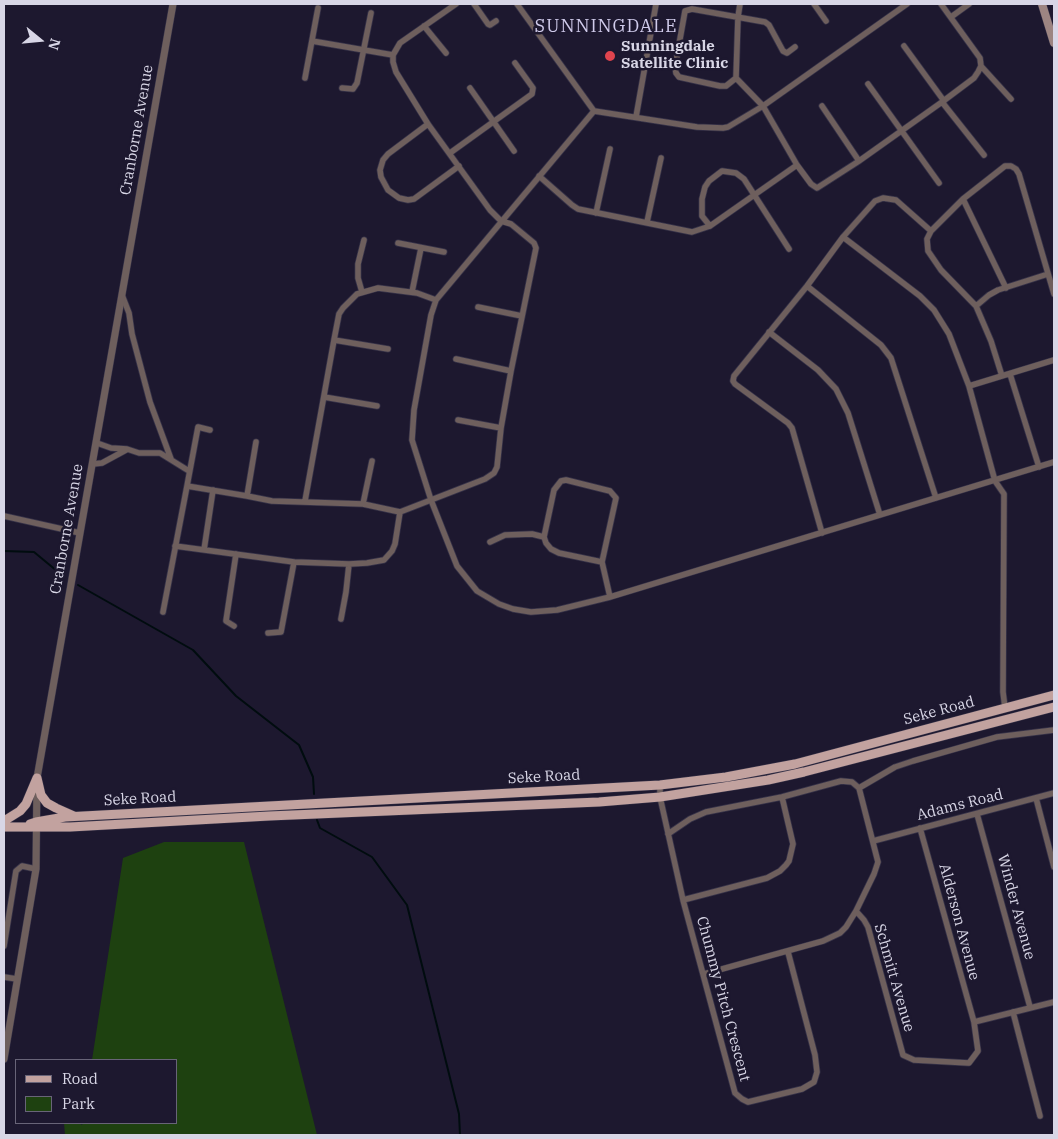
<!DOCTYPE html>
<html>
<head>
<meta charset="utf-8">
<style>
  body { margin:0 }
  #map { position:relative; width:1058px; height:1139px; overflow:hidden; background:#1d182f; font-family:"IBM Plex Serif",serif }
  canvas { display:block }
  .frame { position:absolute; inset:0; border:5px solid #d8d6e6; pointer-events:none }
  .legend { position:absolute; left:15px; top:1059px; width:162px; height:65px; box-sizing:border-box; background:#1d182f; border:1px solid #686478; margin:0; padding:6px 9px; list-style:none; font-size:15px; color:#d8d6e6 }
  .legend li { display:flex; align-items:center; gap:10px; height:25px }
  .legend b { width:25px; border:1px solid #686478 }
  .north { position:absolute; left:15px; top:15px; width:50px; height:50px; -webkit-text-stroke:4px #1d182f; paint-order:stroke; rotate:107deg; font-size:14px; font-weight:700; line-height:20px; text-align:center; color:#d8d6e6 }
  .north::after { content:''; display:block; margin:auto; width:18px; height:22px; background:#d8d6e6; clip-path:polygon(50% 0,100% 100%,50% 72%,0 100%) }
</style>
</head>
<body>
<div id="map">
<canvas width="1058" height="1139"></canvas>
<div class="frame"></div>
<ul class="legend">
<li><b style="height:6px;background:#c2a29f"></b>Road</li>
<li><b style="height:14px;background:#1e4110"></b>Park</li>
</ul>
<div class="north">N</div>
</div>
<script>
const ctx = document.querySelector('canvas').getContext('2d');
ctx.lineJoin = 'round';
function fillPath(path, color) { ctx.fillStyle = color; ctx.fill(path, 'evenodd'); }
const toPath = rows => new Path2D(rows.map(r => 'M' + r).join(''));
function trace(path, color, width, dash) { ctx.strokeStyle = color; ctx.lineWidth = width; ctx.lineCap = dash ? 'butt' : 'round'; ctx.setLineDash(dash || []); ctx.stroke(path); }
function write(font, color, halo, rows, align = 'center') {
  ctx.font = font + ' "IBM Plex Serif",serif'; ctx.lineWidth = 5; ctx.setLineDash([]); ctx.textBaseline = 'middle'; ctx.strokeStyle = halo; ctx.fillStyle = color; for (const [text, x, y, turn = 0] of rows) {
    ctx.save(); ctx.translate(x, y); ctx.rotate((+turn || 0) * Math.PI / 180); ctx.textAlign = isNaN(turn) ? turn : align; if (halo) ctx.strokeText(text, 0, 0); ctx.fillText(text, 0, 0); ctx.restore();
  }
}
const green = toPath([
  [164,842,244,842,317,1135,65,1135,64,1123,79,1123,82,1125,83,1123,176,1123,176,1060,92,1060,123,858]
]);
const stream = toPath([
  [4,551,34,552,63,576],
  [78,585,193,650,236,696,299,745,313,777,314,794],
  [317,820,320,828,372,857,407,905,459,1114,460,1135]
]);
const minor = toPath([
  [474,4,488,24,490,25,496,21],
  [517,4,594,111,697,127,723,128,728,127,763,106,907,4],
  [740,4,738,17,736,78,763,106,797,165,811,184,817,188,859,161,942,102,974,78,978,72,981,66,980,58,941,4],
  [814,4,826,21],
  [951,17,969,4],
  [424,26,446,53],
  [312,41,393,55],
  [904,46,944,101],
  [981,66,1011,99],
  [305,78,318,8],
  [736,78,726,86,720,86,679,77,676,73,675,67,685,11,692,9,765,22,769,25,783,51,787,53,795,47],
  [868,84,939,183],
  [342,88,353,89,357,83,371,13],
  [470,88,514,151],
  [942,102,984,155],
  [822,106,859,161],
  [594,111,436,300,431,315,414,410,412,440,431,500,457,566,477,591,499,604,513,609,531,612,557,610,610,597,1054,462],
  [636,117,656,4],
  [428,124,388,154,383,160,380,170,381,177,388,190,399,198,408,200,414,199,459,166],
  [450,153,532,94,533,88,515,63],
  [539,176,572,205,578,209,692,232,710,226,797,165],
  [963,199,1006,288],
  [596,213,610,149],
  [647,222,661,158],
  [710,226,702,216,702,199,705,187,709,181,722,171,736,173,744,179,789,249],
  [931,231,927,239,928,251,941,270,976,306],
  [843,237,875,201,883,198,896,200,931,231,963,199,1005,166,1011,166,1016,169,1019,174,1054,294],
  [398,243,444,252],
  [807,286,881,345,891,358,936,498],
  [362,292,358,278,358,264,364,240],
  [412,292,421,248],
  [122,295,129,313,132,334,150,402,171,459],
  [478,307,522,316],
  [769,332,818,370,836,389,848,413,880,515],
  [334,340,388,349],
  [456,359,511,371],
  [1010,374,1039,467],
  [1002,376,991,341,976,306,989,295,998,290,1048,274],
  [969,386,1054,360],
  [324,397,377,406],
  [458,420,501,428],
  [210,430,198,427,187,486,247,496],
  [256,442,247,496,272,501,363,504,400,512,485,479,494,473,497,467,501,428,511,371,536,248,534,243,511,224,501,221,490,210,428,124,396,72,393,62,393,55,400,43,456,4],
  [97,443,111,448,127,449,139,453,160,453,189,471],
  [93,464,102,463,126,450],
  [305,501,334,340,339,314,343,308,357,294,378,288,417,293,436,300],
  [363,504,372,461],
  [4,516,80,533],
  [822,533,792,428,788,423,735,384,733,381,734,376,807,286,843,237,920,296,934,310,949,334,969,386,995,481,1004,494,1003,692,1005,708],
  [490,542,505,535,532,534,544,537],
  [175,546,294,562,349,564,367,563,384,560,392,551,395,544,400,512],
  [204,550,213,490],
  [602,562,559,553,551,549,546,543,544,537,554,490,561,481,566,480,610,491,616,498,602,562,610,597],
  [163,612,187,486],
  [341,619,346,592,349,564],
  [234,626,226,621,236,554],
  [268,633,281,632,294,562],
  [660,785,660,797,683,900,735,1093,742,1099,748,1102,802,1089,814,1082,817,1072,815,1055,788,952],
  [1036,798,1054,867],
  [977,814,1030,1007],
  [668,834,690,819,706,812,782,797,841,781,852,782,859,788,895,767,913,761,997,737,1054,730],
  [873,841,1054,793],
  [683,900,767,878,780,871,786,865,789,861,793,844,782,797],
  [856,911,864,920,868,927,903,1055,914,1060,969,1063,978,1051,974,1022,920,828],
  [4,946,16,871,22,866,36,869],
  [704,974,823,941,840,933,846,927,856,911,874,874,878,862,859,788],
  [4,977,17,979],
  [1013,1012,1040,1116],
  [974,1022,1054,1002]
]);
const tertiary = toPath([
  [4,1059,36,869,37,778,173,4]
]);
const secondary = toPath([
  [1042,4,1054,43]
]);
const primary = toPath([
  [37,778,41,795,47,803,56,808,74,816],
  [4,821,20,811,26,804,37,778],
  [30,824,36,822,65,817,660,785,726,777,795,764,1054,695],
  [4,827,70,827,269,816,599,802,660,797,768,780,804,772,1054,707]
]);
const markers = [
  [610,56,6,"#e0444e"]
];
const poiNames = [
  ["Sunningdale",621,47],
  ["Satellite Clinic",621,64]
];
const streetNames = [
  ["Cranborne Avenue",137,130,-80],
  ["Cranborne Avenue",67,529,-80],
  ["Seke Road",939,711,-15],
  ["Seke Road",544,777,-3],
  ["Seke Road",140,799,-3],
  ["Adams Road",960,805,-14],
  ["Winder Avenue",1016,907,75],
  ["Alderson Avenue",959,922,75],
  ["Schmitt Avenue",894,978,74],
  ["Chummy Pitch Crescent",723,999,75]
];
const quarterNames = [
  ["SUNNINGDALE",606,27]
];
fillPath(green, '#1e4110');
trace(stream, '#000c0f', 2);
trace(minor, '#373349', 7);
trace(tertiary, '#373349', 8);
trace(secondary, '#373349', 9);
trace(primary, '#373349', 10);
trace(minor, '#6e5f5d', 5.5);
trace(tertiary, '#6e5f5d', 7);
trace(secondary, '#9d8582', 8);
trace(primary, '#c2a29f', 9);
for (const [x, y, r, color] of markers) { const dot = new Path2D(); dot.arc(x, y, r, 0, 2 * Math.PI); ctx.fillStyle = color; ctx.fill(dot); trace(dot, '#1d182f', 2); }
write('bold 15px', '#d8d6e6', '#1d182f', poiNames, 'left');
write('15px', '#d8d6e6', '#1d182f', streetNames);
ctx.letterSpacing = '1px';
write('18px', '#d0cbeb', '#1d182f', quarterNames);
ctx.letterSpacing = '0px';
</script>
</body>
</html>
